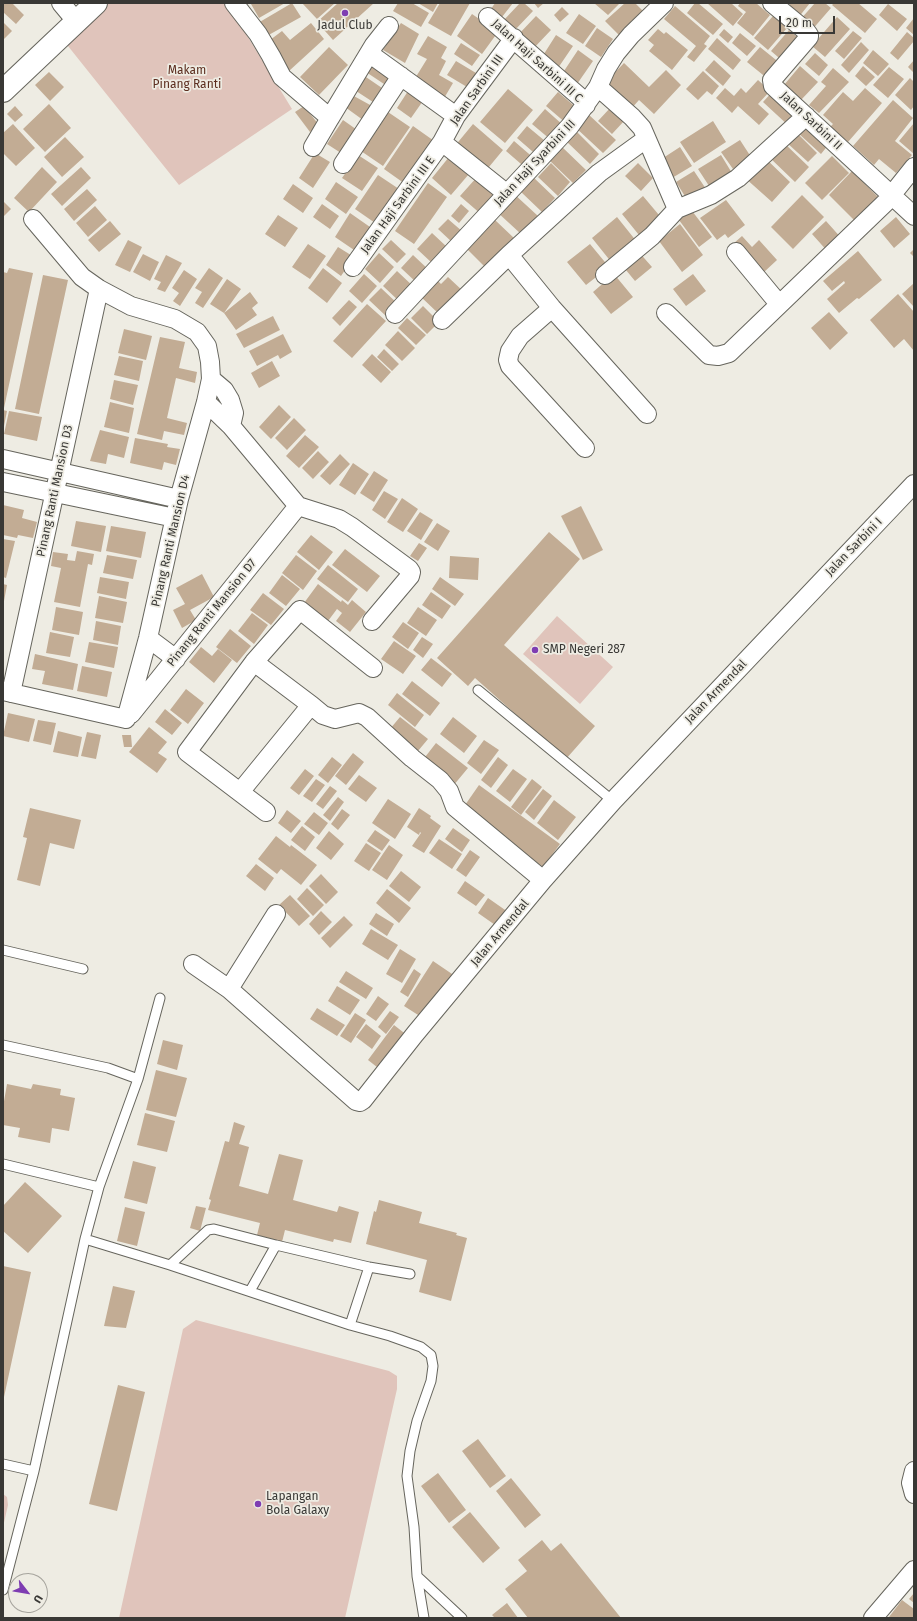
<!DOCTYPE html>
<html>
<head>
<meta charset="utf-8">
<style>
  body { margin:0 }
  #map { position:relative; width:917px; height:1621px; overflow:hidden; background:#eeece3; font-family:"Fira Sans",sans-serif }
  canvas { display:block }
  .frame { position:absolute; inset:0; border:4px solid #393835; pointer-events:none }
  .north { position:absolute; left:8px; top:1573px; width:40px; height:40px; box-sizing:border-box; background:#eeece3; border:1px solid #a6a49d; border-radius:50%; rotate:121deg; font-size:11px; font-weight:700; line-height:16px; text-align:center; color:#393835 }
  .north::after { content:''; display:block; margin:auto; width:14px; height:18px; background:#7e3db2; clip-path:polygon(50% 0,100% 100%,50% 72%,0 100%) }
  .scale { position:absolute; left:779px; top:16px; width:56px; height:18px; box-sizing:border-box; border:2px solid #393835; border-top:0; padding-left:5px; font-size:12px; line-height:14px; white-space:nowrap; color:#393835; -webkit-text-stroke:3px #eeece3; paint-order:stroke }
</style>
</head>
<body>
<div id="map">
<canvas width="917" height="1621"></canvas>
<div class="frame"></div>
<div class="north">U</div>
<div class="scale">20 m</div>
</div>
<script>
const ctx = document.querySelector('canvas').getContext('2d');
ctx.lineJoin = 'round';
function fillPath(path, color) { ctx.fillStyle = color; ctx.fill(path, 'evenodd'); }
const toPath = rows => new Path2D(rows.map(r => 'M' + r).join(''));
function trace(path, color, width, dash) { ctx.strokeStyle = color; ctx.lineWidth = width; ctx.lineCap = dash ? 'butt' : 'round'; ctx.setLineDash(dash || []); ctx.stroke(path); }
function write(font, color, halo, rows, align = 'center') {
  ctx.font = font + ' "Fira Sans",sans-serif'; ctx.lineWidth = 3.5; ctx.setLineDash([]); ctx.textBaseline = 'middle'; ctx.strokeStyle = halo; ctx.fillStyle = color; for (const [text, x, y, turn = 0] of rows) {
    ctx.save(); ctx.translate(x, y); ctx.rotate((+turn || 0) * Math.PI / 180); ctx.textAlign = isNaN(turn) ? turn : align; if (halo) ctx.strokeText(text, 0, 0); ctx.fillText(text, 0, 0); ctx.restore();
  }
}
const green = toPath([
  [105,3,227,3,292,109,179,185,64,41],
  [557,616,613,667,580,704,523,654],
  [196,1320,389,1371,397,1376,397,1389,345,1618,119,1618,183,1329],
  [3,1494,7,1497,8,1505,3,1527]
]);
const building = toPath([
  [3,3,12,3,24,15,16,24,3,12],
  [252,3,285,3,259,18,251,4],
  [292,3,301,17,265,37,258,23],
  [302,3,335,3,317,19],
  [338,3,374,3,333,40,317,22],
  [398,3,412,3,429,13,421,27,393,11],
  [418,3,438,3,433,12],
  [440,3,470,3,451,36,428,23],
  [495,3,513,3,502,17,491,9],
  [520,3,524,3,533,11,514,31,503,21],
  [534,3,544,3,538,8],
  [594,3,620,3,608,15],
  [625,3,635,3,644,12,620,36,605,21],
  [695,3,698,3,723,24,713,35,687,13],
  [707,3,731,3,743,14,733,26],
  [740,3,756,3,770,15,753,36,737,23,746,12,738,6],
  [791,3,810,3,798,18,787,8],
  [815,3,825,3,831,8,811,31,799,21],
  [834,3,858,3,877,19,865,33,832,5],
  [888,4,907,19,897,31,879,15],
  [675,6,710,36,704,44,707,46,694,62,687,57,696,46,664,19],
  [562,7,569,14,560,22,554,15],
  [472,14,498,32,482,54,457,36],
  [579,14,596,26,583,44,566,33],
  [536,16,551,30,533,49,518,35],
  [773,16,787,28,768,50,754,38],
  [837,17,850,29,825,57,812,46],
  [914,18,914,35,906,28],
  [4,23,12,31,3,40,3,25],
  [311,23,324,39,289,71,266,43,282,31,290,40],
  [401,23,419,34,405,63,383,50],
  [597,28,613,39,601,57,585,46],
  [658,29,664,34,666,32,688,50,672,70,649,51,654,45,648,40],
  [724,29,733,37,728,43,719,35],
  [789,30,803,42,785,63,771,51],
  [853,31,862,38,844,59,835,51],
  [907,32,914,38,914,41,898,60,890,53],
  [740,33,756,46,747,56,732,43],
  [556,35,573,46,558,68,542,57],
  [428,36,447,47,441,58,446,61,439,75,453,83,443,100,414,80,427,59,417,54],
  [717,38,741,60,733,70,708,49],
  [861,42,869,50,849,73,841,65],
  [461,43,480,55,472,66,454,54],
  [329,47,348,65,319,95,300,77],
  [760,47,781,64,768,79,747,62],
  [578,50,593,61,575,87,560,77],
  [873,50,889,64,878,76,863,63],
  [815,53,828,65,819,76,805,64],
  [714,60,731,76,723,86,705,70],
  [914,60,914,73,908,67],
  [370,61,396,79,390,88,363,70],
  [456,61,476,73,467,87,447,75],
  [624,63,649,87,666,70,681,85,654,114,639,100,631,109,604,84],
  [800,66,818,82,801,100,784,85],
  [863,66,875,77,866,86,855,76],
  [889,67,904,79,888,98,873,85],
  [833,68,849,82,819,113,809,105,826,86,821,82],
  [703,71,719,86,712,95,707,91,698,100,686,89],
  [49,72,64,87,50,101,35,85],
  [363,75,382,88,373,102,353,89],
  [910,78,914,82,914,106,911,110,895,95],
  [758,80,770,91,758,104,769,114,759,125,738,106,732,113,716,98,725,88,734,96,741,88,746,93],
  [410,88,425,98,411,118,397,108],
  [865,88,882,103,848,142,830,127,833,124,823,115,843,92,853,101],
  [508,89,533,110,505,143,480,122],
  [774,90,801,115,790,127,763,102],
  [558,92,579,110,567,124,546,106],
  [352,95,372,106,363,120,345,107],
  [893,100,913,118,895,141,912,155,896,173,879,159,874,165,853,146],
  [49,104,71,128,45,152,23,129],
  [15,106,23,115,15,122,7,114],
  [304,106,319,125,310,132,295,112],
  [611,107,625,120,612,134,598,121],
  [545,109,563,125,551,140,532,124],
  [385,110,410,127,383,166,358,149],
  [588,114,616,140,603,153,575,127],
  [343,120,360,132,344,155,327,144],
  [713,121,726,142,694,163,680,142],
  [807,123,829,144,821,154,798,133],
  [914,123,914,154,899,141],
  [13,124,35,148,16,166,3,153,3,133],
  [473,124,503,150,484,173,454,147],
  [413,126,437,143,408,186,384,169],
  [527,126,551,146,540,158,517,138],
  [576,131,599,154,590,164,566,141],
  [796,132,817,153,808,162,786,142],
  [65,137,84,157,62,177,44,157],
  [740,140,751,157,733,169,721,152],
  [514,141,536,160,528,170,506,151],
  [782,141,809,167,795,182,768,156],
  [561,146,586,170,573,183,548,159],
  [680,147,692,166,672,178,660,160],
  [315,153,330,162,313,188,299,178],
  [358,155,378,168,362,191,342,178],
  [721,155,735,178,713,192,698,169],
  [763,156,790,182,772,202,744,177],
  [832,156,849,173,822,200,805,183],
  [449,157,469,174,451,195,432,178],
  [551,163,570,182,558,196,538,177],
  [638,163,653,178,641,191,625,176],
  [42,167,57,182,29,212,14,198],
  [81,167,91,178,62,206,51,194],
  [694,171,706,189,688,201,676,182],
  [852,171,883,202,860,226,829,195],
  [378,175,402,191,378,225,355,209],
  [477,177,498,195,482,215,460,196],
  [533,177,555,198,542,212,520,191],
  [336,182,358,197,346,214,325,199],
  [428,183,447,197,414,244,395,231],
  [293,184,313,198,303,213,283,199],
  [87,189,97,200,74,221,64,209],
  [513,193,538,216,521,234,496,211],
  [802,195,824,217,793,249,771,227],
  [643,196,664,221,643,240,622,214],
  [726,200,745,225,728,238,725,234,717,240,700,218],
  [3,201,11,209,3,217],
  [322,204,339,216,330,229,313,217],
  [461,204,469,211,459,223,451,216],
  [95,206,107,220,88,237,76,223],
  [689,207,712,237,699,247,676,216],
  [350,213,370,227,354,250,335,237],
  [278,215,298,228,285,247,265,234],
  [617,217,637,242,612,263,592,238],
  [896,217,910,234,894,248,880,231],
  [448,219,463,232,453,243,438,229],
  [495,220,515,239,487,269,467,249],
  [110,221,121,234,99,252,88,240],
  [826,221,843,240,829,253,812,234],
  [680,224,703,255,682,272,659,241],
  [432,233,447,247,432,263,417,249],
  [742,236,752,247,759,240,777,260,763,273,733,244],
  [128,240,142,247,130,272,115,265],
  [391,240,406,254,397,263,382,249],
  [308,244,326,256,310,279,292,267],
  [590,244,609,267,586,285,567,262],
  [338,247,354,257,341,276,326,265],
  [914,249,914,257,910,253],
  [637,250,652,267,635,281,621,264],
  [858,251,882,280,859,299,857,298,839,313,827,299,845,283,844,281,832,291,823,281],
  [379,253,394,267,380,283,365,269],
  [143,254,159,262,150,281,133,272],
  [166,255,182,263,165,292,157,289,161,282,154,279],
  [413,255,430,271,418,284,401,268],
  [9,268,33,273,4,408,3,407,3,272,7,273],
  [209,268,223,278,203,308,195,303,202,292,195,288],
  [323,268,342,283,327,303,308,288],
  [184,270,197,279,180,306,173,301,179,293,172,288],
  [397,271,415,288,401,303,383,286],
  [364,274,377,286,362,303,349,291],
  [614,274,633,297,611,314,593,292],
  [693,274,706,291,686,306,673,289],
  [43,275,68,280,39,414,15,409],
  [448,277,464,292,440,315,419,295,435,278,441,284],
  [227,279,241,289,224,313,250,292,258,303,252,308,257,315,236,330,224,313,210,304],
  [914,283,914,307,902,294],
  [381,288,399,305,387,317,369,300],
  [898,294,914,312,914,351,904,339,894,348,870,320],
  [349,300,357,307,340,326,332,318],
  [367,304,386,321,352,358,333,341],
  [423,306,439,322,427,334,411,318],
  [829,312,848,333,830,350,811,328],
  [273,316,280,330,244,348,236,334],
  [407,318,426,335,416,345,398,328],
  [124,329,152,336,146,360,118,353],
  [398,331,415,348,402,361,385,345],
  [283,334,292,352,280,359,278,355,257,366,249,351],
  [160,337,185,342,179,368,197,372,195,383,176,378,167,418,187,423,184,435,164,431,162,440,137,434],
  [384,349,399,364,392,371,377,357],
  [372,354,391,372,381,383,362,365],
  [119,356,143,361,139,381,114,375],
  [272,361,280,376,259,388,251,373],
  [114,380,138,385,133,405,110,399],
  [110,402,134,408,129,433,104,427],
  [279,405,291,417,271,439,259,427],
  [3,410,7,411,4,426,3,426],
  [9,411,42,417,37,441,4,434],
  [294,418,306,430,287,450,275,438],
  [100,430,129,437,124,458,108,454,106,464,90,461],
  [305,435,319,447,299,468,286,456],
  [135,438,168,444,167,447,180,449,176,465,164,462,162,470,130,463],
  [318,451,329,462,313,479,302,468],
  [340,454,350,464,330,485,320,476],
  [353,463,369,474,355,495,339,485],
  [374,471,388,480,374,502,360,493],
  [384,491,398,499,385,519,372,510],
  [402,498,418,509,403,532,387,522],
  [3,505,24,510,22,518,37,522,33,538,18,535,17,538,3,535],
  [581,506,603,550,583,560,561,516],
  [420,512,433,520,421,540,407,531],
  [76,521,106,526,101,552,71,546],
  [437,523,450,531,438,551,424,542],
  [111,526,146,532,141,558,106,551],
  [549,532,580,559,504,645,595,726,566,759,475,678,468,686,437,658],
  [311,535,333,552,319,570,297,552],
  [3,539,15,541,6,578,3,577],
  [419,543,427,548,418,561,410,556],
  [345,549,380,576,367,592,332,565],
  [77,551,94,554,92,565,88,564,80,607,54,602,61,568,51,566,53,552,68,554,67,560,75,561],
  [107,555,137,560,133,579,103,573],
  [296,555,317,571,303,590,282,573],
  [450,556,479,558,478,580,449,578],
  [328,565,358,589,348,602,317,579],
  [202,574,214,597,190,610,196,620,182,628,173,610,185,604,176,588],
  [282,575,300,589,286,606,269,593],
  [100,577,129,582,126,599,97,593],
  [440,577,464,594,455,606,432,589],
  [3,584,7,585,4,601,3,601],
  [318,584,341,602,342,600,348,605,352,600,366,612,350,632,336,621,342,613,337,609,328,621,304,603],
  [431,592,451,606,442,619,422,605],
  [263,593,284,609,271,625,250,610],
  [99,596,127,602,123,623,95,618],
  [56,607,83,612,79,635,52,630],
  [418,607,437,620,426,636,407,623],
  [252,613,268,625,254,644,238,631],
  [96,621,121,626,118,645,93,640],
  [403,622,419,633,408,649,392,637],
  [230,629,251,646,237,663,216,647],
  [50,632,74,637,70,657,46,653],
  [422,637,433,644,423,658,413,650],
  [394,641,416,656,403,674,381,659],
  [89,642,118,647,114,668,85,662],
  [201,647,212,656,218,649,232,660,214,683,189,662],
  [35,654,78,664,73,690,42,684,45,671,32,669],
  [431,658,452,674,442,687,421,670],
  [82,666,112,672,107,697,77,691],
  [412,681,440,703,430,716,402,694],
  [186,689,204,703,188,724,170,710],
  [397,693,424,715,415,727,388,705],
  [165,709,182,723,172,735,155,722],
  [8,713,35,719,29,742,3,736],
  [400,717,428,739,418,751,390,729],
  [453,717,477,736,464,753,440,734],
  [38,720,56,723,51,745,33,741],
  [149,727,167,742,158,753,167,759,157,773,129,752],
  [58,731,82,737,78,757,53,752],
  [87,732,101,735,96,759,81,756],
  [122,735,131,735,132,747,124,747],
  [484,740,499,750,481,774,467,763],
  [436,743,468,768,453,786,422,761],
  [353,753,364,762,346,785,335,776],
  [332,757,342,765,328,783,318,775],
  [498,757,508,765,491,788,481,780],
  [305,769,314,776,299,795,290,788],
  [513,769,527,779,510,802,496,791],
  [359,775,377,788,366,802,348,789],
  [316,779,325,785,312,802,303,796],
  [532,779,542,787,521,815,511,807],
  [479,785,560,844,543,867,463,808],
  [330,786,337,791,323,809,316,804],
  [543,789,552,796,534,820,525,812],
  [338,797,344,802,330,821,323,815],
  [388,799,411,814,395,839,372,823],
  [554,800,576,817,558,840,537,823],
  [30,808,81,820,74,849,50,843,40,886,17,880,27,838,23,837],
  [419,808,431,816,430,818,441,826,424,853,412,846,421,833,420,832,419,835,407,827],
  [342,809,350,815,338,830,331,824],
  [287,810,301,821,291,833,278,823],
  [314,812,328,823,319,835,304,824],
  [302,826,315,837,305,851,291,840],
  [453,828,470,840,462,852,445,839],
  [375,830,390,840,382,851,367,841],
  [329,831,344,844,331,860,316,848],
  [276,836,290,847,291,845,317,865,301,885,281,869,277,874,258,859],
  [439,839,462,854,452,869,429,853],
  [366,843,381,853,369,871,354,861],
  [389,845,403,855,387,880,372,870],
  [470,850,480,857,466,877,456,870],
  [256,864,274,878,265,891,246,876],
  [401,871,421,887,409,902,389,886],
  [321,874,338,892,326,904,309,886],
  [465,881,485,895,476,906,457,893],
  [307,888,324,905,313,916,297,899],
  [387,889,411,908,399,923,376,903],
  [290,895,310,916,299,926,279,905],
  [488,898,508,912,498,927,478,913],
  [321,911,332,922,319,935,309,924],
  [376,913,394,924,387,936,369,924],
  [344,916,353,925,330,948,321,938],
  [371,929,398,945,388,960,362,944],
  [400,949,416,959,402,983,386,974],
  [433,961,455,976,426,1020,404,1006],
  [414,969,421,974,408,997,400,992],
  [346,971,373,988,366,999,339,982],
  [337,986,360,1000,350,1015,328,1001],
  [378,996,389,1004,376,1021,366,1014],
  [317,1008,345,1025,337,1036,310,1019],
  [390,1011,399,1017,386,1034,378,1027],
  [355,1013,366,1020,351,1043,340,1036],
  [366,1024,381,1036,372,1049,356,1037],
  [394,1025,408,1036,382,1071,368,1060],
  [163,1040,183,1045,177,1070,157,1064],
  [156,1070,187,1078,176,1117,146,1110],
  [7,1084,31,1089,33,1084,61,1089,60,1095,75,1098,69,1131,52,1128,50,1143,18,1137,20,1128,3,1125,3,1107],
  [145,1113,175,1121,167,1152,137,1145],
  [234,1122,245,1126,239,1144,249,1147,239,1186,268,1194,279,1154,303,1160,293,1200,337,1212,339,1206,359,1212,351,1243,334,1239,333,1242,285,1230,282,1242,257,1235,260,1223,208,1210,211,1200,209,1199,225,1141,229,1142],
  [133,1161,156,1167,147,1204,124,1198],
  [25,1182,62,1216,28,1253,3,1231,3,1206],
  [379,1200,422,1212,419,1223,457,1233,456,1235,467,1238,451,1301,419,1292,427,1260,366,1244,374,1211,376,1212],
  [196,1206,206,1208,200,1231,190,1228],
  [125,1207,145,1212,137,1246,117,1241],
  [3,1266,31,1272,4,1397,3,1397],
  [113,1286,135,1291,126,1328,104,1326],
  [118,1385,145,1392,117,1511,89,1504],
  [478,1439,506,1476,490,1488,462,1451],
  [438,1473,466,1510,449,1523,421,1486],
  [511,1478,541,1515,525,1528,496,1491],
  [470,1512,500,1548,483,1563,452,1527],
  [542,1540,551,1551,561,1543,621,1618,528,1618,505,1589,527,1571,518,1560],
  [914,1593,914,1603,909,1599],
  [902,1600,914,1609,914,1618,889,1617],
  [507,1603,518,1618,495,1618,492,1615]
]);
const service = toPath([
  [478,690,613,801],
  [3,950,83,969],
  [3,1045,108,1068,138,1079],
  [3,1164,99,1187],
  [85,1239,170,1265,350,1325,390,1336,421,1347,431,1355,433,1366,431,1381,417,1421,410,1451,407,1476,414,1527,417,1576,424,1618],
  [170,1265,208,1230,214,1229,276,1245],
  [250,1291,276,1245,369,1267,410,1274],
  [350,1325,369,1267],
  [3,1464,34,1471],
  [417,1576,462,1618],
  [3,1590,34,1471,85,1239,99,1187,138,1079,160,998]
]);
const minor = toPath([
  [61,3,76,21],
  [234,3,258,34,271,56,282,77,330,118,374,45,389,26],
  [772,3,806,31,809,35,809,37,772,80,773,86,914,216],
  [488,17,581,98,586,105],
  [370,54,456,116],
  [598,87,632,117,642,128,677,209],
  [442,142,506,193],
  [313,147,330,118],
  [343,164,401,76],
  [33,219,82,277,99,289,131,306,175,319,197,332,207,346,210,362,211,379,206,402,179,499,148,638,126,719],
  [736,252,779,304],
  [509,255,552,308,647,414],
  [353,267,442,142,456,116,514,38],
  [605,275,652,236,677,209,711,195,738,178,806,116],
  [552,308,520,336,510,351,508,360,510,366,585,448],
  [666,313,709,355,718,356,729,353,886,202,914,167],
  [395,314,570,126,598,87,606,69,616,53,631,35,664,3],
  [442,320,509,255,599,173,646,139],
  [211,379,224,390,230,400,234,413,231,426],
  [206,402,231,426,298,506],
  [3,459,179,499],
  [3,482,175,518],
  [298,506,339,519,352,527,409,569,411,572,410,576,372,621],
  [148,638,176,659],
  [3,691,126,719],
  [11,693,99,289],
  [311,705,323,715,335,719,359,713,367,717,412,758,440,780,449,791,455,807,543,880],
  [131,714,298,506],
  [240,792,311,705,254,662],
  [266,812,187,752,254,662,300,610,373,668],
  [193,964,229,989,356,1101,360,1102,363,1100,415,1034,543,880,613,801,914,484],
  [229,989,276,914],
  [914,1471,911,1483,914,1494],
  [873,1618,914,1570]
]);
const tertiary = toPath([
  [3,91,96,3]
]);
const markers = [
  [345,13,4,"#7e3db2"],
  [535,650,4,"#7e3db2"],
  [258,1504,4,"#7e3db2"]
];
const poiNames = [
  ["Jadul Club",345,26,"center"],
  ["SMP Negeri 287",543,650],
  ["Lapangan",266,1497],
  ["Bola Galaxy",266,1511]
];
const streetNames = [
  ["Jalan Haji Sarbini III C",537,61,42],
  ["Jalan Sarbini III",477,90,-55],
  ["Jalan Sarbini II",811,121,43],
  ["Jalan Haji Syarbini III",535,163,-47],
  ["Jalan Haji Sarbini III E",398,205,-54],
  ["Pinang Ranti Mansion D3",55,491,-78],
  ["Pinang Ranti Mansion D4",171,541,-77],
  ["Jalan Sarbini I",854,547,-46],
  ["Pinang Ranti Mansion D7",212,613,-51],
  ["Jalan Armendal",716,692,-46],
  ["Jalan Armendal",500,933,-50]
];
const parkNames = [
  ["Makam",187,71],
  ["Pinang Ranti",187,85]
];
fillPath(green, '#e0c4bb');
fillPath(building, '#c2ac94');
trace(service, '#66655d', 11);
trace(minor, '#66655d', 20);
trace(tertiary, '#66655d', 24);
trace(service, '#fff', 9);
trace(minor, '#fff', 18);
trace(tertiary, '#fff', 22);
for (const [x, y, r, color] of markers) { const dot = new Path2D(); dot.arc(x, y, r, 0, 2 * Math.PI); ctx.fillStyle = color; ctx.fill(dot); trace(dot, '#eeece3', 1.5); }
write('12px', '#393835', '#eeece3', poiNames, 'left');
write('12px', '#393835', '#eeece3', streetNames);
write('12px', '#5c2e1f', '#eeece3', parkNames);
</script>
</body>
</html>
